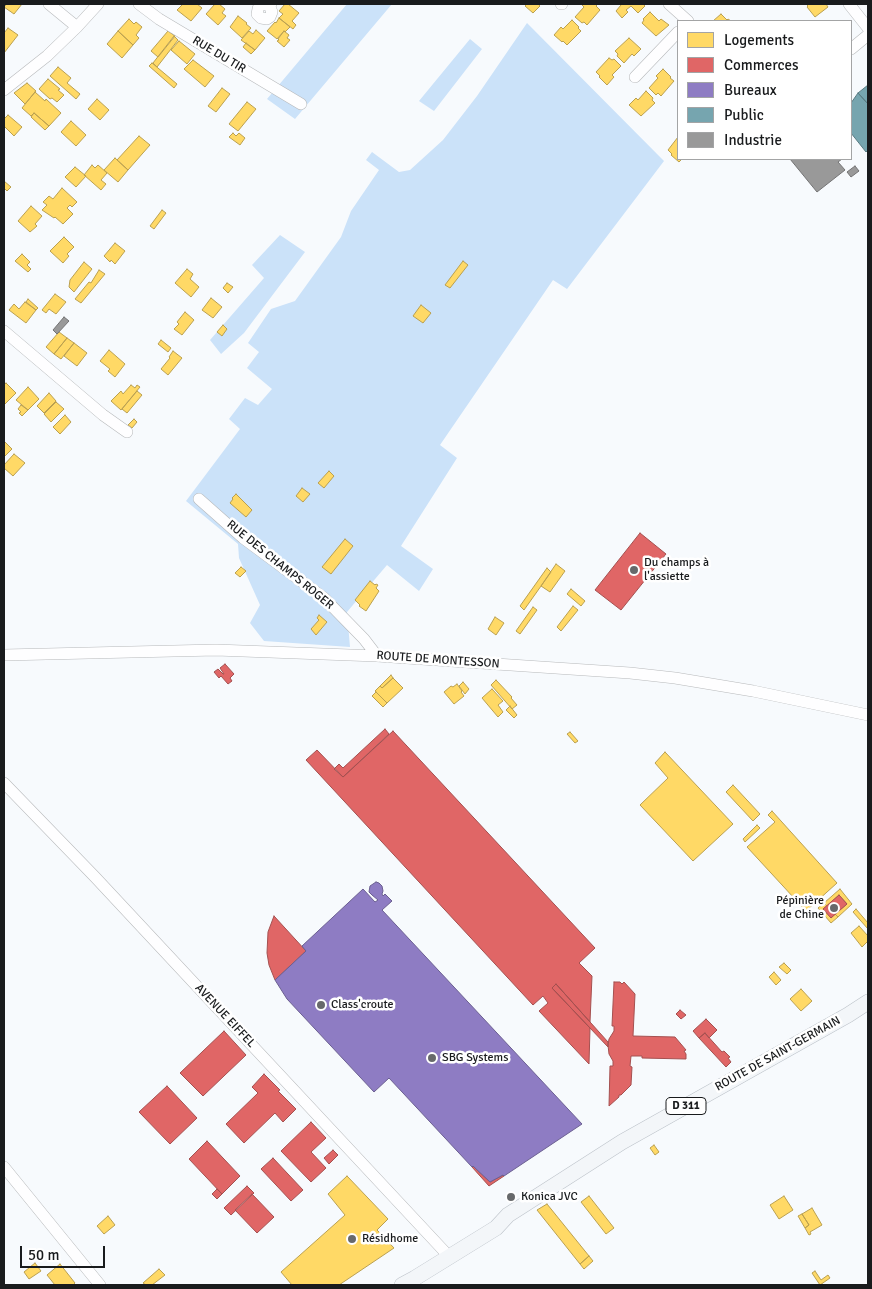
<!DOCTYPE html>
<html>
<head>
<meta charset="utf-8">
<style>
  body { margin:0 }
  #map { position:relative; width:872px; height:1289px; overflow:hidden; background:#f7fafd; font-family:Signika,sans-serif }
  canvas { display:block }
  .frame { position:absolute; inset:0; border:5px solid #191b1d; pointer-events:none }
  .legend { position:absolute; left:677px; top:20px; width:175px; height:140px; box-sizing:border-box; background:#fff; border:1px solid #a3a4a5; margin:0; padding:6px 9px; list-style:none; font-size:15px; color:#191b1d }
  .legend li { display:flex; align-items:center; gap:10px; height:25px }
  .legend b { width:25px; border:1px solid #a3a4a5 }
  .scale { position:absolute; left:20px; top:1246px; width:85px; height:22px; box-sizing:border-box; border:2px solid #191b1d; border-top:0; padding-left:6px; font-size:15px; line-height:18px; white-space:nowrap; color:#191b1d; -webkit-text-stroke:4px #fff; paint-order:stroke }
</style>
</head>
<body>
<div id="map">
<canvas width="872" height="1289"></canvas>
<div class="frame"></div>
<ul class="legend">
<li><b style="height:14px;background:#ffd966"></b>Logements</li>
<li><b style="height:14px;background:#e06666"></b>Commerces</li>
<li><b style="height:14px;background:#8e7cc3"></b>Bureaux</li>
<li><b style="height:14px;background:#76a5af"></b>Public</li>
<li><b style="height:14px;background:#999"></b>Industrie</li>
</ul>
<div class="scale">50 m</div>
</div>
<script>
const ctx = document.querySelector('canvas').getContext('2d');
ctx.lineJoin = 'round';
function fillPath(path, color) { ctx.fillStyle = color; ctx.fill(path, 'evenodd'); }
const toPath = rows => new Path2D(rows.map(r => 'M' + r).join(''));
function trace(path, color, width, dash) { ctx.strokeStyle = color; ctx.lineWidth = width; ctx.lineCap = dash ? 'butt' : 'round'; ctx.setLineDash(dash || []); ctx.stroke(path); }
function write(font, color, halo, rows, align = 'center') {
  ctx.font = font + ' Signika,sans-serif'; ctx.lineWidth = 5; ctx.setLineDash([]); ctx.textBaseline = 'middle'; ctx.strokeStyle = halo; ctx.fillStyle = color; for (const [text, x, y, turn = 0] of rows) {
    ctx.save(); ctx.translate(x, y); ctx.rotate((+turn || 0) * Math.PI / 180); ctx.textAlign = isNaN(turn) ? turn : align; if (halo) ctx.strokeText(text, 0, 0); ctx.fillText(text, 0, 0); ctx.restore();
  }
}
const forest = toPath([
  [347,4,392,4,295,119,267,99],
  [527,23,664,161,567,289,553,280,440,445,457,458,401,546,433,569,419,591,387,565,347,612,350,647,264,641,250,623,260,605,239,558,238,544,186,501,240,429,229,419,245,398,258,405,272,389,247,368,259,352,248,343,271,309,295,301,341,237,351,211,379,170,366,160,372,152,399,172,410,170,443,140,477,96],
  [470,39,482,49,434,111,419,101],
  [280,235,305,252,244,333,221,354,210,340,264,278,252,265]
]);
const homes = toPath([
  [7,4,22,4,14,14,4,7,7,4],
  [183,4,197,4,202,8,191,21,177,10,183,4],
  [215,4,219,4,225,9,222,13,226,16,218,25,206,14,215,4],
  [285,4,288,4,299,13,292,21,296,25,293,29,279,18,283,14,279,11,285,4],
  [525,4,538,4,540,6,533,13,525,6,526,5,525,4],
  [583,4,595,4,597,5,596,6,600,10,587,25,584,22,582,23,575,17,584,7,582,5,583,4],
  [619,4,643,4,645,6,638,13,631,6,626,10,628,12,622,18,616,11,621,5,619,4],
  [806,4,826,4,828,7,815,17,807,7,808,6,806,4],
  [650,12,659,21,661,19,669,25,656,36,642,23,644,20,643,19,650,12],
  [721,14,727,20,728,19,731,21,713,21,721,14],
  [238,16,247,23,246,24,251,28,242,38,230,27,238,16],
  [279,18,290,27,285,32,284,31,277,39,267,31,275,22,276,23,279,18],
  [129,19,134,24,136,22,142,27,136,35,139,38,133,45,118,31,129,19],
  [572,20,579,27,578,28,581,31,567,45,563,41,562,42,554,35,561,27,563,29,572,20],
  [8,28,18,35,4,53,4,33,8,28],
  [256,30,265,38,255,50,241,40,249,31,253,34,256,30],
  [118,31,133,45,122,58,107,44,118,31],
  [168,31,175,36,158,57,151,51,168,31],
  [284,31,289,35,287,38,290,40,284,47,277,41,279,40,278,39,284,31],
  [174,36,178,40,157,67,153,63,174,36],
  [629,38,641,49,634,56,632,54,624,63,617,56,618,54,615,51,629,38],
  [179,41,195,54,187,64,171,50,179,41],
  [246,43,255,50,251,54,243,47,246,43],
  [609,58,612,60,614,59,621,66,612,75,614,77,607,85,599,77,600,76,596,72,609,58],
  [193,60,214,76,205,87,184,69,193,60],
  [152,63,177,84,174,88,149,66,152,63],
  [58,67,71,78,67,83,80,94,76,99,50,76,58,67],
  [663,69,671,77,670,78,674,81,661,96,658,93,656,95,649,88,658,78,656,76,663,69],
  [48,79,60,89,58,90,64,95,57,102,52,98,50,99,39,89,48,79],
  [27,83,36,91,25,104,14,93,27,83],
  [222,88,230,94,216,112,208,106,222,88],
  [646,91,653,98,652,100,655,103,641,116,629,105,636,98,638,100,646,91],
  [35,92,45,101,46,99,61,113,49,126,34,113,31,116,22,108,35,92],
  [97,99,109,110,100,120,88,109,97,99],
  [247,102,256,109,238,131,229,124,247,102],
  [34,113,49,126,45,130,31,117,34,113],
  [8,115,22,127,14,136,4,126,4,119,8,115],
  [71,121,86,135,76,146,61,132,71,121],
  [233,133,236,136,239,133,245,138,240,145,229,137,233,133],
  [139,136,150,145,128,170,117,160,139,136],
  [678,137,678,159,682,159,679,162,671,155,672,154,668,150,678,137],
  [115,158,128,170,118,182,104,170,115,158],
  [92,165,95,168,98,165,107,173,101,180,106,184,101,190,84,175,92,165],
  [75,167,86,176,76,187,65,177,75,167],
  [4,181,11,187,7,191,4,188,4,181],
  [62,188,77,202,72,207,70,205,67,208,73,214,63,224,55,217,54,218,42,210,47,205,43,202,49,196,53,199,62,188],
  [31,206,42,216,35,224,37,226,30,232,18,221,31,206],
  [162,210,166,213,154,229,150,226,162,210],
  [64,237,74,247,67,254,69,256,63,263,50,251,64,237],
  [115,243,125,251,115,264,111,260,110,262,104,256,115,243],
  [22,254,30,262,27,265,31,269,28,272,15,261,22,254],
  [463,261,468,265,450,288,445,285,463,261],
  [84,262,92,269,74,292,69,287,70,280,84,262],
  [187,269,193,274,190,279,199,287,191,297,175,283,187,269],
  [99,270,105,274,81,303,75,299,89,282,91,283,99,270],
  [227,283,233,287,228,293,223,288,227,283],
  [55,294,66,302,56,314,49,309,46,313,42,310,55,294],
  [211,298,222,307,213,318,202,310,211,298],
  [28,299,38,308,36,310,26,302,28,299],
  [25,302,36,310,26,323,9,310,14,304,19,309,25,302],
  [421,305,431,313,423,323,413,316,421,305],
  [185,312,194,320,182,335,174,329,179,324,177,322,185,312],
  [223,325,227,329,222,336,217,332,223,325],
  [59,332,67,338,54,354,46,347,59,332],
  [67,338,74,343,61,359,54,354,67,338],
  [161,340,171,348,168,352,158,344,161,340],
  [74,343,87,353,77,366,64,356,74,343],
  [109,350,125,364,115,377,108,371,110,369,100,361,109,350],
  [173,351,182,358,168,375,161,369,170,358,169,357,173,351],
  [6,383,16,393,4,405,4,385,6,383],
  [131,385,135,388,137,385,140,387,121,410,111,401,121,391,123,394,131,385],
  [28,387,39,399,28,410,16,400,28,387],
  [137,391,142,395,127,413,122,409,137,391],
  [49,393,56,401,44,413,37,406,49,393],
  [56,402,64,409,51,422,44,414,56,402],
  [21,405,28,410,22,416,19,413,21,412,18,409,21,405],
  [65,415,71,422,60,434,53,427,65,415],
  [134,419,137,422,132,428,128,425,134,419],
  [4,441,12,449,4,457,4,441],
  [14,454,25,463,13,476,4,468,4,465,14,454],
  [329,471,334,476,324,488,318,483,329,471],
  [302,488,310,494,303,502,296,496,302,488],
  [236,494,252,510,246,517,230,503,233,499,232,498,236,494],
  [345,539,353,546,331,574,322,567,345,539],
  [556,564,565,571,550,592,541,586,556,564],
  [241,567,246,571,240,577,235,573,241,567],
  [547,568,551,572,524,610,520,606,547,568],
  [370,581,375,585,376,584,378,585,376,588,379,591,366,611,359,606,360,605,355,600,370,581],
  [571,589,585,601,581,606,567,594,571,589],
  [573,606,578,610,561,631,557,627,573,606],
  [533,607,537,610,520,634,516,631,533,607],
  [319,615,327,622,316,635,311,629,319,620,317,618,319,615],
  [495,617,504,623,496,635,488,629,495,617],
  [391,675,393,678,382,688,380,686,391,675],
  [393,678,403,688,387,703,375,691,380,686,382,688,393,678],
  [496,680,512,697,511,698,517,705,512,709,491,685,496,680],
  [463,682,469,689,465,694,459,686,463,682],
  [457,684,462,691,461,692,464,696,454,704,444,692,451,686,453,687,457,684],
  [492,689,503,701,498,705,503,712,498,717,482,698,492,689],
  [376,692,387,703,383,707,372,696,376,692],
  [510,706,517,715,514,718,506,710,510,706],
  [570,732,578,741,575,743,567,734,570,732],
  [665,752,733,824,693,861,640,805,668,778,655,763,665,752],
  [733,785,760,814,753,821,726,792,733,785],
  [772,811,837,883,806,911,747,847,775,822,768,815,772,811],
  [757,825,760,828,745,842,743,839,757,825],
  [840,889,852,904,838,917,835,914,847,904,839,895,827,906,824,903,840,889],
  [824,903,827,906,823,909,831,918,835,914,838,917,831,923,818,908,824,903],
  [856,909,868,923,868,929,853,912,856,909],
  [859,926,868,936,868,941,862,947,851,933,859,926],
  [784,963,791,970,787,974,779,967,784,963],
  [774,972,781,980,776,985,769,977,774,972],
  [801,989,812,1001,801,1011,790,999,801,989],
  [654,1145,659,1152,655,1155,650,1148,654,1145],
  [347,1176,388,1219,377,1230,394,1248,339,1285,292,1285,281,1272,345,1215,328,1194,347,1176],
  [589,1196,614,1228,606,1234,581,1202,589,1196],
  [784,1196,793,1210,779,1219,770,1205,784,1196],
  [547,1204,589,1256,580,1264,537,1210,547,1204],
  [812,1208,822,1225,810,1232,811,1234,809,1235,805,1228,809,1225,802,1214,812,1208],
  [802,1214,809,1225,805,1228,798,1216,802,1214],
  [108,1216,115,1225,104,1234,97,1226,108,1216],
  [589,1256,593,1261,584,1269,580,1264,589,1256],
  [35,1263,41,1271,29,1279,24,1272,35,1263],
  [60,1264,75,1283,73,1285,55,1285,47,1275,60,1264],
  [159,1269,165,1275,152,1285,146,1285,143,1283,159,1269],
  [815,1271,821,1280,828,1275,830,1278,820,1285,812,1273,815,1271]
]);
const shops = toPath([
  [640,533,666,554,621,610,595,590,640,533],
  [225,664,234,674,230,678,232,681,228,684,221,676,219,678,214,672,218,669,223,674,224,674,220,668,225,664],
  [385,729,389,734,343,777,334,769,339,764,343,768,385,729],
  [393,731,595,948,579,963,592,976,590,1022,556,984,552,988,590,1028,589,1064,539,1011,548,1003,543,996,533,1005,306,760,317,750,343,777,393,731],
  [839,895,847,904,831,918,823,909,839,895],
  [274,916,306,951,275,980,269,965,267,953,268,932,274,916],
  [614,982,620,982,622,984,624,982,635,994,633,1036,675,1037,686,1050,684,1051,686,1054,686,1059,642,1058,642,1056,631,1056,630,1066,632,1067,631,1085,621,1095,619,1095,619,1097,609,1106,610,1066,613,1066,613,1061,609,1054,608,1045,609,1039,614,1031,614,1026,612,1026,614,982],
  [556,984,608,1042,608,1047,552,988,556,984],
  [680,1010,686,1015,681,1019,676,1014,680,1010],
  [706,1019,717,1030,709,1038,705,1033,699,1038,693,1031,706,1019],
  [224,1031,246,1055,203,1096,180,1073,224,1031],
  [705,1033,722,1052,724,1051,730,1057,728,1058,731,1062,726,1067,699,1038,705,1033],
  [264,1074,280,1090,278,1091,296,1109,283,1122,275,1113,244,1143,226,1124,258,1093,252,1087,264,1074],
  [167,1086,197,1118,170,1144,139,1112,167,1086],
  [311,1122,326,1138,311,1152,326,1168,311,1182,281,1151,311,1122],
  [207,1141,240,1176,222,1194,189,1159,207,1141],
  [333,1150,338,1155,329,1164,324,1158,333,1150],
  [273,1158,303,1190,291,1201,261,1169,273,1158],
  [473,1166,490,1182,503,1175,504,1176,489,1186,472,1167,473,1166],
  [247,1186,254,1193,231,1215,224,1208,247,1186],
  [217,1189,222,1194,217,1199,212,1194,217,1189],
  [252,1194,274,1217,257,1233,235,1210,252,1194]
]);
const offices = toPath([
  [376,882,379,883,382,886,383,891,382,894,383,896,385,894,392,901,382,910,582,1124,504,1176,503,1175,490,1182,473,1166,472,1167,389,1078,374,1092,287,999,275,980,306,951,302,946,363,889,375,902,378,900,372,895,369,892,370,886,376,882]
]);
const public = toPath([
  [868,85,868,104,858,93,868,85],
  [858,93,868,104,868,150,866,152,851,133,851,103,858,93]
]);
const industry = toPath([
  [790,159,842,159,838,162,845,170,817,192,790,159],
  [855,166,859,171,851,177,847,172,855,166],
  [64,317,69,321,57,334,53,330,64,317]
]);
const minor = toPath([
  [49,4,77,27],
  [139,4,159,19,301,104],
  [561,4,562,4],
  [669,4,688,21],
  [849,4,868,28],
  [269,5,272,12,270,17,267,19,261,18,257,14,258,9,259,6,265,4,269,5,271,4],
  [851,49,868,35],
  [635,77,678,32],
  [4,90,47,56,77,27,98,4],
  [4,331,103,415,127,432],
  [199,499,243,538,324,598,364,639,377,656],
  [4,655,216,650,377,656,630,673,675,678,753,691,868,715],
  [4,783,95,877,444,1251],
  [4,1167,100,1285]
]);
const major = toPath([
  [402,1285,415,1278,496,1228,508,1215,519,1208,622,1142,848,1015,868,1002]
]);
const markers = [
  [634,570,5,"#67696b"],
  [834,908,5,"#67696b"],
  [321,1005,5,"#67696b"],
  [432,1058,5,"#67696b"],
  [511,1197,5,"#67696b"],
  [352,1239,5,"#67696b"]
];
const shields = [
  [686,1106,40]
];
const shieldNames = [
  ["D 311",686,1106]
];
const streetNames = [
  ["RUE DU TIR",219,55,31],
  ["RUE DES CHAMPS ROGER",280,565,39],
  ["ROUTE DE MONTESSON",438,660,4],
  ["AVENUE EIFFEL",225,1016,47],
  ["ROUTE DE SAINT-GERMAIN",778,1054,-29]
];
const poiNames = [
  ["Du champs à",644,563],
  ["l'assiette",644,577],
  ["Pépinière",824,901,"right"],
  ["de Chine",824,915,"right"],
  ["Class'croute",331,1005],
  ["SBG Systems",442,1058],
  ["Konica JVC",521,1197],
  ["Résidhome",362,1239]
];
fillPath(forest, '#cbe2f9');
fillPath(homes, '#ffd966');
trace(homes, '#baa050', 1);
fillPath(shops, '#e06666');
trace(shops, '#a45050', 1);
fillPath(offices, '#8e7cc3');
trace(offices, '#6b5f91', 1);
fillPath(public, '#76a5af');
trace(public, '#5a7c83', 1);
fillPath(industry, '#999');
trace(industry, '#737374', 1);
trace(minor, '#b7b9bb', 12);
trace(major, '#bcc2c9', 16);
trace(minor, '#fefeff', 11);
trace(major, '#f3f6f9', 15);
for (const [x, y, r, color] of markers) { const dot = new Path2D(); dot.arc(x, y, r, 0, 2 * Math.PI); ctx.fillStyle = color; ctx.fill(dot); trace(dot, '#fff', 2); }
for (const [x, y, w] of shields) { const box = new Path2D(); box.roundRect(x - w / 2, y - 8.5, w, 17, 4); ctx.fillStyle = '#fff'; ctx.fill(box); trace(box, '#191b1d', 1); }
write('bold 11px', '#191b1d', null, shieldNames);
write('12px', '#191b1d', '#fff', streetNames);
write('12px', '#191b1d', '#fff', poiNames, 'left');
</script>
</body>
</html>
